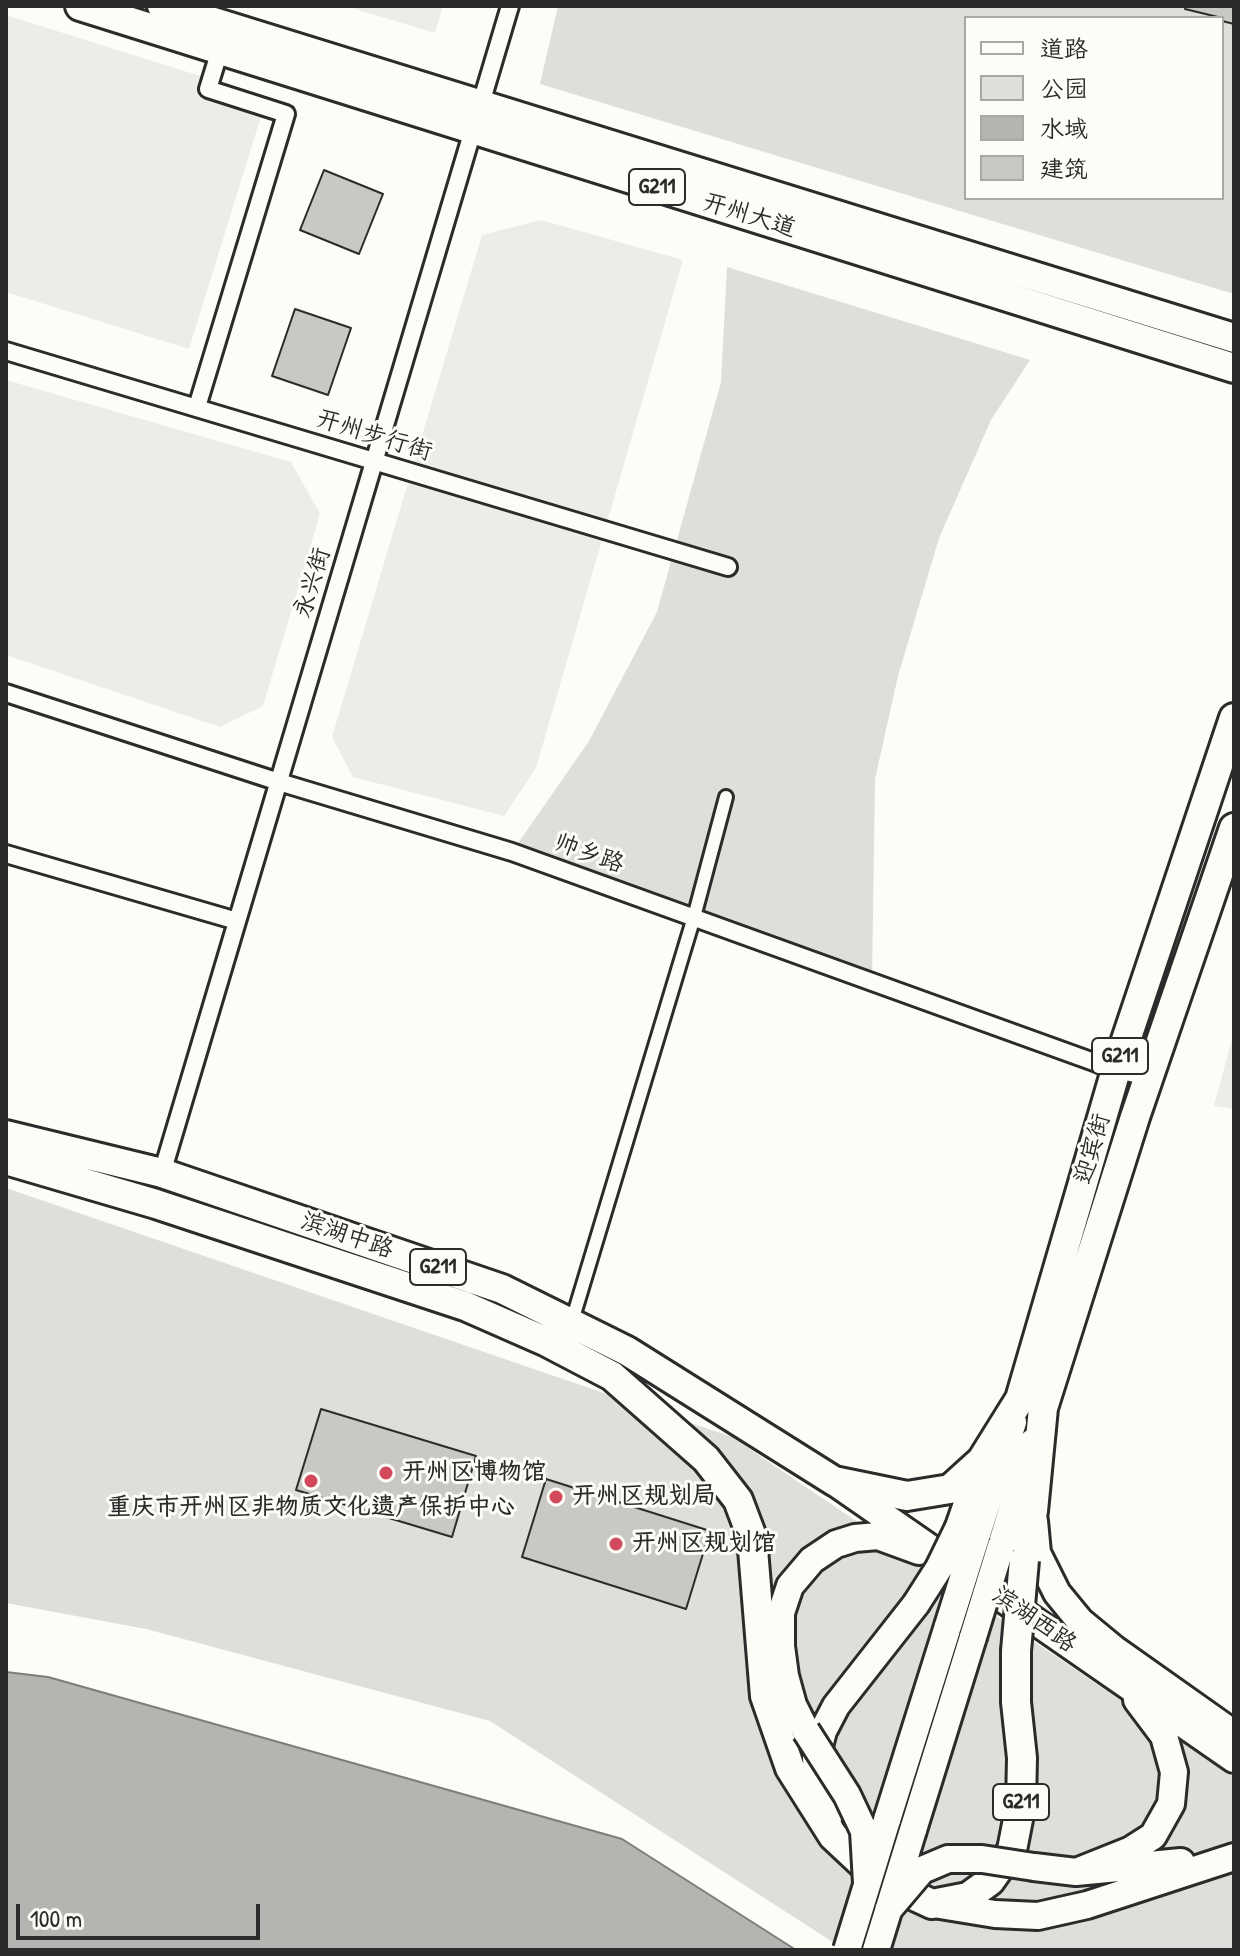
<!DOCTYPE html>
<html>
<head>
<meta charset="utf-8">
<style>
  body { margin:0 }
  #map { position:relative; width:1240px; height:1956px; overflow:hidden; background:#fdfcf7; font-family:"Patrick Hand","LXGW WenKai TC",sans-serif }
  canvas { display:block }
  .frame { position:absolute; inset:0; border:8px solid #2b2b2b; pointer-events:none }
  .legend { position:absolute; left:964px; top:16px; width:260px; height:184px; box-sizing:border-box; background:#fdfcf7; border:2px solid #a9a8a5; margin:0; padding:10px 14px; list-style:none; font-size:24px; color:#2b2b2b }
  .legend li { display:flex; align-items:center; gap:16px; height:40px }
  .legend b { width:40px; border:2px solid #a9a8a5 }
  .scale { position:absolute; left:16px; top:1904px; width:244px; height:36px; box-sizing:border-box; border:4px solid #2b2b2b; border-top:0; padding-left:10px; font-size:24px; line-height:28px; white-space:nowrap; color:#2b2b2b; -webkit-text-stroke:6px #fdfcf7; paint-order:stroke }
</style>
</head>
<body>
<div id="map">
<canvas width="1240" height="1956"></canvas>
<div class="frame"></div>
<ul class="legend">
<li><b style="height:10px;background:#fdfcf7"></b>道路</li>
<li><b style="height:22px;background:#dfdeda"></b>公园</li>
<li><b style="height:22px;background:#b5b4b1"></b>水域</li>
<li><b style="height:22px;background:#c9c8c4"></b>建筑</li>
</ul>
<div class="scale">100 m</div>
</div>
<script>
const ctx = document.querySelector('canvas').getContext('2d');
ctx.lineJoin = 'round';
function fillPath(path, color) { ctx.fillStyle = color; ctx.fill(path, 'evenodd'); }
const toPath = rows => new Path2D(rows.map(r => 'M' + r).join(''));
function trace(path, color, width, dash) { ctx.strokeStyle = color; ctx.lineWidth = width; ctx.lineCap = dash ? 'butt' : 'round'; ctx.setLineDash(dash || []); ctx.stroke(path); }
function write(font, color, halo, rows, align = 'center') {
  ctx.font = font + ' "Patrick Hand","LXGW WenKai TC",sans-serif'; ctx.lineWidth = 6; ctx.setLineDash([]); ctx.textBaseline = 'middle'; ctx.strokeStyle = halo; ctx.fillStyle = color; for (const [text, x, y, turn = 0] of rows) {
    ctx.save(); ctx.translate(x, y); ctx.rotate((+turn || 0) * Math.PI / 180); ctx.textAlign = isNaN(turn) ? turn : align; if (halo) ctx.strokeText(text, 0, 0); ctx.fillText(text, 0, 0); ctx.restore();
  }
}
const built = toPath([
  [345,6,443,6,435,33],
  [6,15,267,97,189,349,6,292],
  [541,220,683,260,536,768,504,816,353,777,332,737,482,235],
  [6,380,291,462,320,514,263,706,220,727,6,655],
  [1234,1031,1234,1109,1214,1106]
]);
const green = toPath([
  [558,6,1234,6,1234,294,540,84],
  [966,18,1222,18,1222,198,966,198],
  [727,267,1030,360,991,420,939,538,898,676,875,779,872,981,512,852,589,741,657,612,721,382],
  [6,1188,732,1437,1234,1777,1234,1950,845,1950,490,1721,146,1629,6,1603]
]);
const water = toPath([
  [6,1672,48,1677,622,1839,796,1950,6,1950,6,1672]
]);
const building = toPath([
  [1186,6,1234,6,1234,24,1222,21,1222,18,1185,9,1186,6],
  [324,170,383,194,359,254,300,230,324,170],
  [295,309,351,328,328,395,272,376,295,309],
  [321,1409,476,1456,452,1537,296,1490,321,1409],
  [546,1479,710,1531,686,1609,522,1557,546,1479]
]);
const pedestrian = toPath([
  [572,1321,694,917,726,797]
]);
const minor = toPath([
  [6,351,728,567],
  [197,407,286,114,208,89,220,50],
  [6,693,279,782,512,852,1116,1070,1149,1077],
  [6,854,237,921],
  [162,1173,510,6]
]);
const primary = toPath([
  [836,1483,1234,1759],
  [1034,1521,1037,1553,1057,1593,1080,1621,1114,1649,1234,1734],
  [959,1527,982,1460],
  [977,1534,1013,1422],
  [1001,1546,1033,1442],
  [806,1731,793,1705,785,1676,781,1646,781,1613,790,1586,812,1560,836,1544,855,1538,878,1536,919,1551],
  [828,1819,818,1786,816,1758,823,1731,836,1706,916,1604],
  [887,1820,948,1626],
  [913,1830,973,1637],
  [1034,1867,1076,1872,1181,1862],
  [1076,1872,1131,1850,1153,1836,1171,1804,1174,1772,1164,1736,1137,1700],
  [940,1905,995,1914,1038,1916,1087,1905,1234,1857]
]);
const trunk = toPath([
  [80,6,1234,368],
  [162,6,1234,338],
  [6,1135,162,1173,502,1289,627,1351,834,1481,907,1496,950,1489,982,1460,1020,1399,1116,1070,1234,718],
  [6,1160,156,1204,465,1306,547,1342,612,1376,706,1459,738,1500,752,1537,765,1696,790,1768,833,1836,880,1880,932,1904,968,1897,990,1881,1012,1850,1021,1804,1022,1758,1016,1702,1016,1651],
  [1024,1560,1033,1511,1043,1408,1135,1117,1234,828]
]);
const primaryBridge = toPath([
  [916,1604,939,1568,959,1527],
  [948,1626,977,1534],
  [973,1637,1001,1546],
  [806,1731,847,1795,864,1831,867,1883],
  [888,1910,922,1870,948,1859,982,1859,1034,1867],
  [847,1950,887,1820],
  [876,1950,913,1830]
]);
const trunkBridge = toPath([
  [1016,1651,1024,1560]
]);
const markers = [
  [386,1473,8,"#d1495b"],
  [311,1481,8,"#d1495b"],
  [556,1497,8,"#d1495b"],
  [616,1544,8,"#d1495b"]
];
const shields = [
  [657,187,56],
  [1120,1056,56],
  [438,1267,56],
  [1021,1802,56]
];
const shieldNames = [
  ["G211",657,187],
  ["G211",1120,1056],
  ["G211",438,1267],
  ["G211",1021,1802]
];
const streetNames = [
  ["开州大道",749,216,17],
  ["开州步行街",374,436,17],
  ["永兴街",313,583,-73],
  ["帅乡路",589,854,20],
  ["迎宾街",1093,1149,-74],
  ["滨湖中路",347,1236,19],
  ["滨湖西路",1034,1620,35]
];
const poiNames = [
  ["开州区博物馆",402,1473],
  ["开州区规划局",572,1497],
  ["重庆市开州区非物质文化遗产保护中心",311,1508,"center"],
  ["开州区规划馆",632,1544]
];
fillPath(built, '#edece8');
fillPath(green, '#dfdeda');
fillPath(water, '#b5b4b1');
trace(water, '#7e7d7b', 2);
fillPath(building, '#c9c8c4');
trace(building, '#2b2b2b', 2);
trace(pedestrian, '#2b2b2b', 18);
trace(minor, '#2b2b2b', 22);
trace(primary, '#2b2b2b', 32);
trace(trunk, '#2b2b2b', 34);
trace(pedestrian, '#fdfcf7', 12);
trace(minor, '#fdfcf7', 16);
trace(primary, '#fdfcf7', 26);
trace(trunk, '#fdfcf7', 28);
trace(primaryBridge, '#2b2b2b', 32, []);
trace(trunkBridge, '#2b2b2b', 34, []);
trace(primaryBridge, '#fdfcf7', 26);
trace(trunkBridge, '#fdfcf7', 28);
for (const [x, y, r, color] of markers) { const dot = new Path2D(); dot.arc(x, y, r, 0, 2 * Math.PI); ctx.fillStyle = color; ctx.fill(dot); trace(dot, '#fdfcf7', 3); }
for (const [x, y, w] of shields) { const box = new Path2D(); box.roundRect(x - w / 2, y - 18, w, 36, 6); ctx.fillStyle = '#fdfcf7'; ctx.fill(box); trace(box, '#2b2b2b', 2); }
write('bold 22px', '#2b2b2b', null, shieldNames);
write('24px', '#2b2b2b', '#fdfcf7', streetNames);
write('bold 24px', '#2b2b2b', '#fdfcf7', poiNames, 'left');
</script>
</body>
</html>
